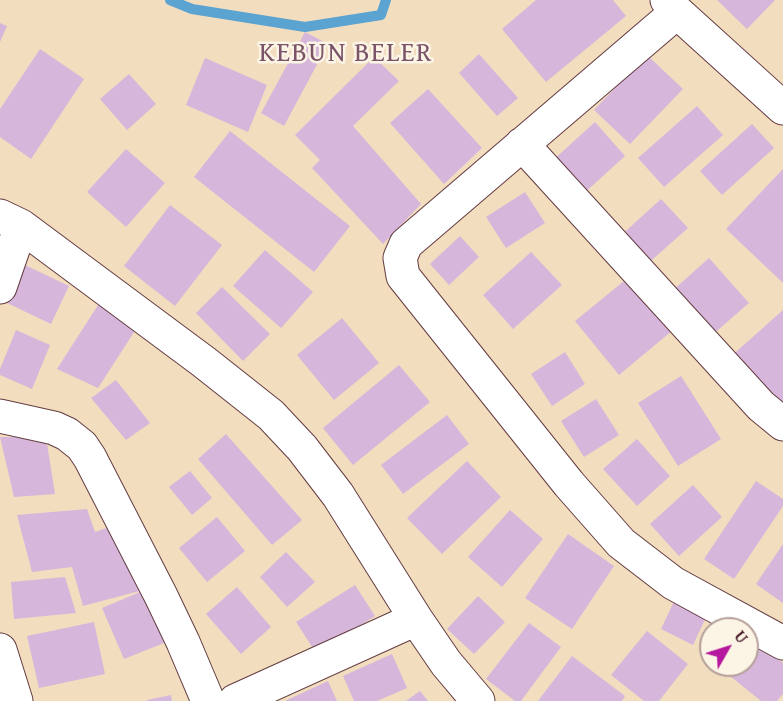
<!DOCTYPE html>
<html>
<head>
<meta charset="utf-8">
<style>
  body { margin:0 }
  #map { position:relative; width:783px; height:701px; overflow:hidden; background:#f2ddbf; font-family:"Gentium Book Plus",serif }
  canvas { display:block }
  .north { position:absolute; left:699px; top:617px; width:60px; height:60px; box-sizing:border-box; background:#fcf5e5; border:2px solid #b59f9b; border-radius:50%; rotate:51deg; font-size:16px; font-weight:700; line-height:24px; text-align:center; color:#4a1f2b }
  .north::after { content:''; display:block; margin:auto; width:21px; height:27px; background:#b5179e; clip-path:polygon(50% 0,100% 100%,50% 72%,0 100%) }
</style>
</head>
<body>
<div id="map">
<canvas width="783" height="701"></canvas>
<div class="north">U</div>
</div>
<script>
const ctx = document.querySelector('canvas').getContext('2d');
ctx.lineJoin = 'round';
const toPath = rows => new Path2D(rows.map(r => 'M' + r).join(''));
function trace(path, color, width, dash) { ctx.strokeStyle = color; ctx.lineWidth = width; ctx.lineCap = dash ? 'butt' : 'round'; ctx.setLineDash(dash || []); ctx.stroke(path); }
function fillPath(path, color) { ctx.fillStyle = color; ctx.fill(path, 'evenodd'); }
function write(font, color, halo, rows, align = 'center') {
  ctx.font = font + ' "Gentium Book Plus",serif'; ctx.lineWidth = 5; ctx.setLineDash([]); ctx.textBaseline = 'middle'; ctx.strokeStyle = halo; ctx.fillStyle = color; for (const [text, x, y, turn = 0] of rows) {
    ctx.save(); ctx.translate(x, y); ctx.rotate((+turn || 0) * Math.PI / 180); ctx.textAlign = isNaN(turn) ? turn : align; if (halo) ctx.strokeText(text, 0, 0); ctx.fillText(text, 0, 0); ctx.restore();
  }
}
const stream = toPath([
  [170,0,192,9,305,27,381,15,386,0]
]);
const building = toPath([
  [536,0,613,0,626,16,546,82,502,29],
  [717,0,775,0,747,29],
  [0,23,7,26,0,42],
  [305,32,328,44,284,126,261,113],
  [40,49,84,79,31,159,0,137,0,109],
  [479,54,518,98,497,116,459,73],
  [647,55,683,89,630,144,594,110],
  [374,57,399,81,353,126,421,204,383,244,312,168,320,160,295,135],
  [205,58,267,85,248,132,186,105],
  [129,74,156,104,127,130,100,99],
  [428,89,482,148,444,184,390,123],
  [697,106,723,135,664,187,638,158],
  [595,122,625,156,581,196,551,162],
  [752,124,774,148,722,195,700,171],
  [230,131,350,226,314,272,194,177],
  [126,149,165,183,126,227,87,192],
  [783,169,783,283,726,229],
  [525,192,545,223,506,248,486,217],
  [661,199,688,228,644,267,618,238],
  [170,205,222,245,175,306,124,266],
  [460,236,479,257,449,285,430,264],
  [265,250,313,292,281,328,233,286],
  [531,252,562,285,513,329,483,295],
  [709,258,749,303,711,336,671,292],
  [25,265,69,286,51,324,7,303],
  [635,272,679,325,619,375,575,321],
  [222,287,270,334,243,361,196,313],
  [100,302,138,326,98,388,57,369],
  [783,310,783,408,728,359],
  [342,318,379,363,334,400,297,355],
  [16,330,50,345,32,389,0,375,0,369],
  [565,352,585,384,552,406,531,374],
  [399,365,430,402,353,465,323,428],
  [681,376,721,439,678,466,638,403],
  [116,380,150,423,126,440,91,398],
  [596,399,619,435,584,457,561,421],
  [447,415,469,444,403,494,381,465],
  [226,434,302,520,272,545,198,459],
  [0,437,46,437,55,494,14,497],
  [637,439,670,476,637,506,603,469],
  [467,461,501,497,442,554,407,518],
  [190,471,212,498,192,515,169,487],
  [756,481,783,499,783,506,734,579,704,559],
  [693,485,722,517,679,556,650,524],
  [87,509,95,532,118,524,147,589,169,641,124,659,102,608,147,589,83,606,72,567,32,572,17,515],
  [510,510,543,539,502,587,468,557],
  [217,517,245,551,207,582,179,548],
  [568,534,614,566,572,629,525,598],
  [783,544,783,603,756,584],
  [286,552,315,582,287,607,260,577],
  [65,577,76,613,14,619,11,582],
  [355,585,375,616,316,653,296,622],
  [237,587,271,627,241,654,206,614],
  [677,595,709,611,693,645,661,629],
  [478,596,505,622,474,654,447,629],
  [94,622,105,674,39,688,27,636],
  [529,623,561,647,521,701,515,701,486,679],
  [647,631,688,664,659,701,644,701,611,675],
  [752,639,783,663,783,694,777,701,761,701,725,672,731,665,747,665,747,645],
  [392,654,407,688,377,701,354,701,343,676],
  [572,656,625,696,622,701,538,701],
  [328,681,337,701,285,701],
  [420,691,428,701,406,701],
  [171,695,172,701,147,701,147,700]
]);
const street = toPath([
  [667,0,677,12,783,108],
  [677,12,406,244,400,258,403,276,569,484,621,543,673,583,783,643],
  [522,144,761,406,783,424],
  [0,216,21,226,0,287],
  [21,226,204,362,271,415,302,448,338,495,416,619,446,663,478,701],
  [0,416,54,428,67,434,82,446,90,458,161,596,183,642,208,701],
  [0,650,16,701],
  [235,701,416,619]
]);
const quarterNames = [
  ["KEBUN BELER",346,54]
];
trace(stream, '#5ba3d1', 10);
fillPath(building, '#d6b7db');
trace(street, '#633c41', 35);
trace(street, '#fff', 33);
ctx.letterSpacing = '1.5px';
write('27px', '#7b5469', '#fcf5e5', quarterNames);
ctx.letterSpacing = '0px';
</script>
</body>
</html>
